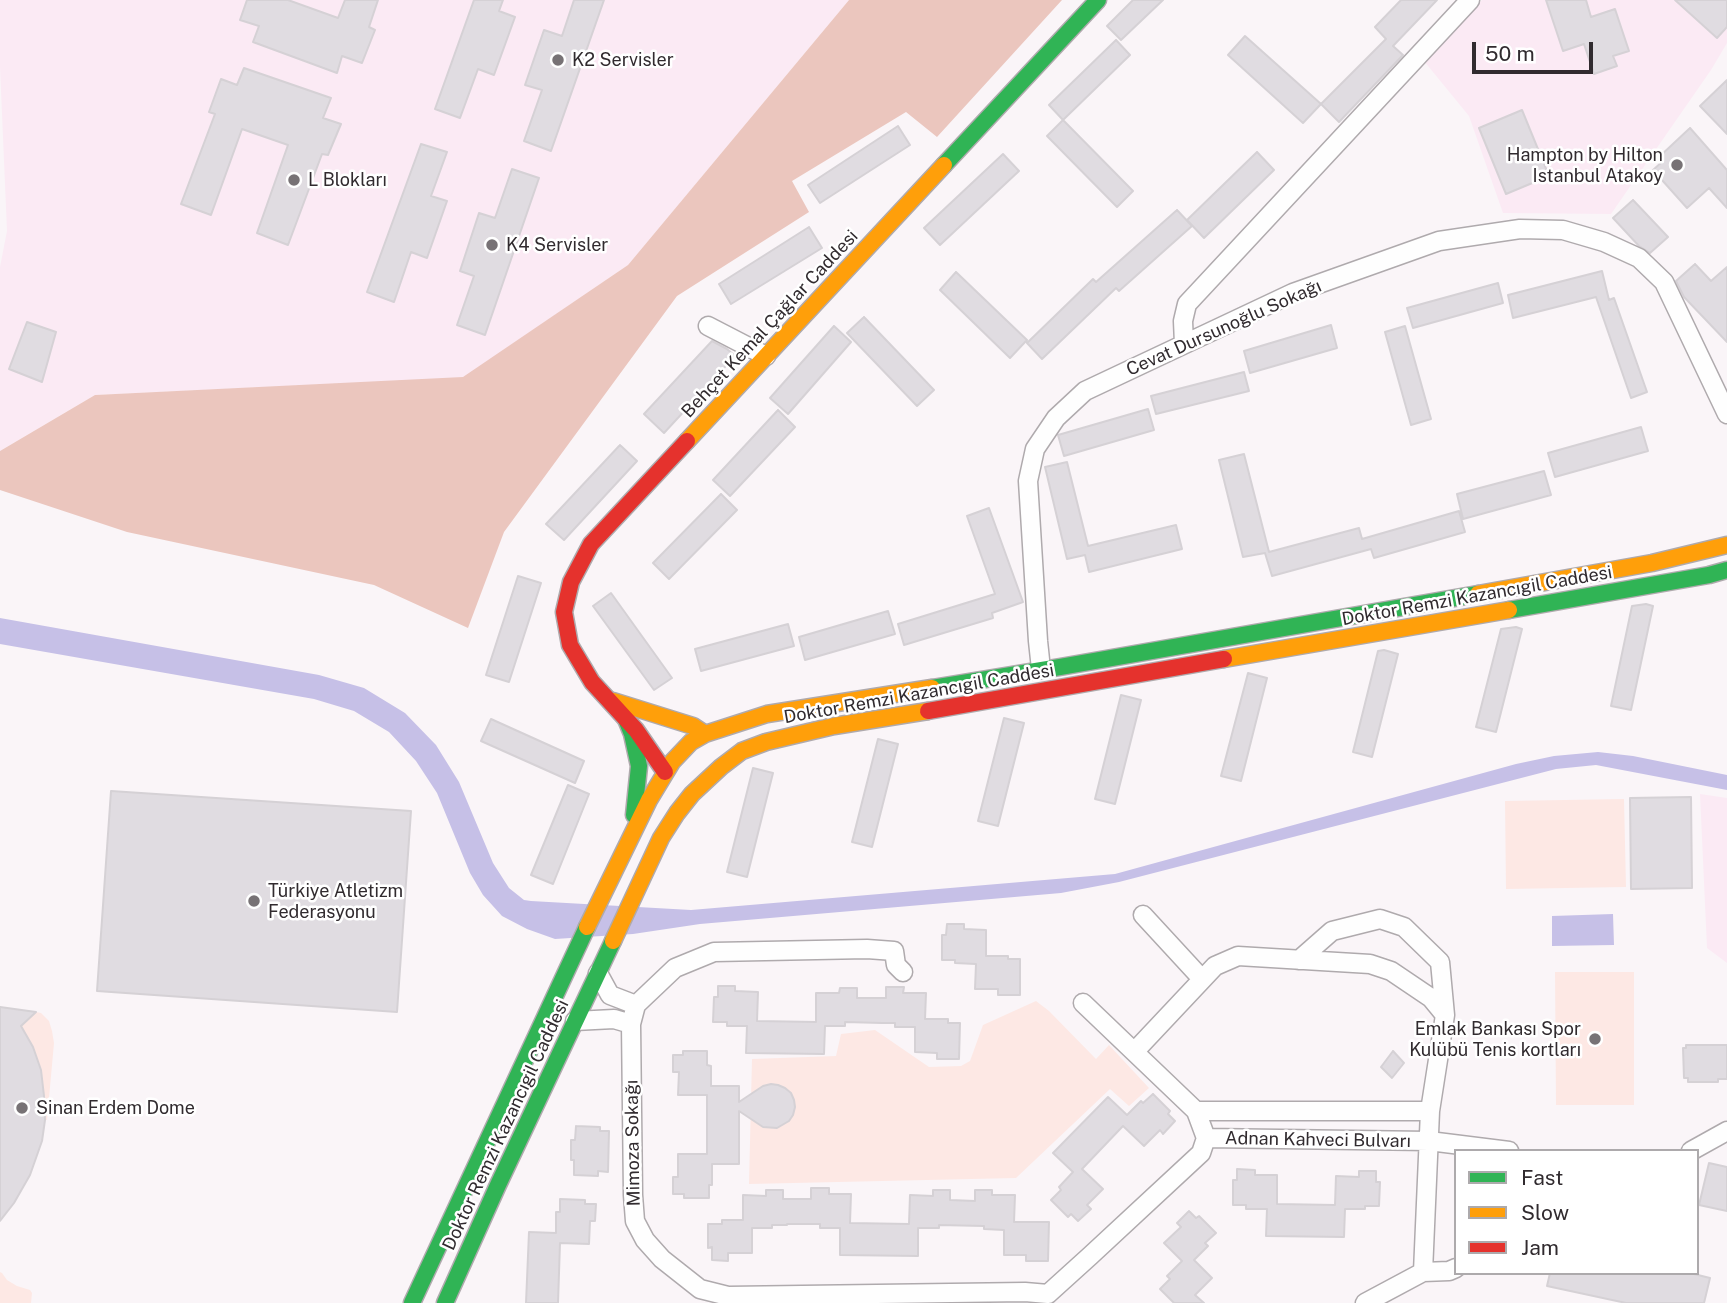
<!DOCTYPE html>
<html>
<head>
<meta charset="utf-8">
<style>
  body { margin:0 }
  #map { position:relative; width:1727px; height:1303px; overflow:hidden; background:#faf5f8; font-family:"Public Sans",sans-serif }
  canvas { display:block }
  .legend { position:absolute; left:1454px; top:1149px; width:245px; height:126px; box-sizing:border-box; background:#fff; border:2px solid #adaaac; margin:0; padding:9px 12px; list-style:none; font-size:21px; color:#312b2f }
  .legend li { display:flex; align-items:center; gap:14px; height:35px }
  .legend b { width:35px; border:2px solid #adaaac }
  .scale { position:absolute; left:1472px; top:42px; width:121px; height:32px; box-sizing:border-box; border:4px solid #312b2f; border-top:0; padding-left:9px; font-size:21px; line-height:24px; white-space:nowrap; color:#312b2f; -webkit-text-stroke:5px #fff; paint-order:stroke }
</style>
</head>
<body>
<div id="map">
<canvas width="1727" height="1303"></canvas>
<ul class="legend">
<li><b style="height:9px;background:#30b455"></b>Fast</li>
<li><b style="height:9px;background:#ff9f0a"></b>Slow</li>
<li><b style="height:9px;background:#e5322d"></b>Jam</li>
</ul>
<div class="scale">50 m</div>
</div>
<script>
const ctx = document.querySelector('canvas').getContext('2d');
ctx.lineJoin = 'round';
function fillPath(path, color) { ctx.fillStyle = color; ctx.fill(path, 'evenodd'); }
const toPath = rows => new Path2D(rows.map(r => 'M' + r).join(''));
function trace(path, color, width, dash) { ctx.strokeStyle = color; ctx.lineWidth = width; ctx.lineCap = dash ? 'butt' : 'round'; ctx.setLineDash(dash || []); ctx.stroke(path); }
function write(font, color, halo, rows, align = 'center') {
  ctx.font = font + ' "Public Sans",sans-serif'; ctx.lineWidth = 5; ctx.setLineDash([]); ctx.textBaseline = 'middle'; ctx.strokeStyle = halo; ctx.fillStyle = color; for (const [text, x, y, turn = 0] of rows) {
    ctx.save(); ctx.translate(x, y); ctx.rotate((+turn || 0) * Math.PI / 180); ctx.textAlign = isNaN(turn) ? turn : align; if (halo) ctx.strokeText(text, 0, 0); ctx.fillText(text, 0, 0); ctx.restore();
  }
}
const built = toPath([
  [0,0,849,0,628,265,463,378,95,395,0,451,0,267,7,231,0,67],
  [1482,0,1727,0,1727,43,1711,70,1611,214,1503,213,1469,116,1424,61],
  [1700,794,1727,798,1727,963,1707,948]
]);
const green = toPath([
  [1624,799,1626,887,1506,889,1505,801],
  [1555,972,1634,972,1634,1105,1556,1105],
  [1036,1001,1049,1011,1096,1059,1109,1045,1149,1088,1129,1106,1110,1089,1016,1178,749,1184,752,1059,836,1056,841,1034,875,1030,929,1067,961,1066,970,1061,983,1025],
  [36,1012,41,1013,49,1021,52,1031,54,1043,47,1120,45,1120,44,1096,41,1070,33,1047,21,1026],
  [0,1272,2,1273,7,1280,17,1286,30,1290,32,1293,31,1303,0,1303]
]);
const forest = toPath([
  [849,0,1062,0,937,137,906,112,792,181,809,212,677,296,504,532,468,628,374,585,127,532,0,490,0,451,95,395,463,377,628,265]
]);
const water = toPath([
  [0,618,319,675,364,688,405,713,436,745,459,782,493,863,509,888,524,900,531,901,691,910,1115,874,1516,764,1554,756,1598,752,1633,756,1727,775,1727,790,1596,765,1556,769,1119,882,1061,893,700,924,633,934,555,939,527,929,502,916,483,895,470,873,437,793,416,761,389,732,354,711,314,699,0,644],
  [1613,914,1614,945,1552,946,1552,916]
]);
const building = toPath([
  [247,0,288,0,338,18,345,0,378,0,369,27,375,30,362,63,342,56,337,73,253,42,259,26,240,20,247,0],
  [474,0,503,0,499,11,515,17,494,75,478,69,460,118,435,109,474,0],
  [574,0,604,0,551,151,524,141,542,90,525,85,544,30,562,36,574,0],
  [1133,0,1163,0,1121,40,1107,26,1133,0],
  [1401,0,1437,0,1393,46,1403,55,1339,122,1321,104,1386,39,1375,27,1401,0],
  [1546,0,1586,0,1591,17,1615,9,1629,51,1613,56,1617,66,1594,74,1584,44,1563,51,1546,0],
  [1675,0,1727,0,1727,27,1717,38,1675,0],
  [1245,36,1321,104,1303,123,1228,55,1245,36],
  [1116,40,1130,55,1063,120,1049,105,1116,40],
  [244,68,331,98,323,118,341,124,328,155,322,154,288,245,257,233,288,145,242,129,211,215,181,204,215,114,209,112,221,79,237,85,244,68],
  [1727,80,1727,134,1700,106,1727,80],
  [1522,110,1549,176,1506,194,1479,128,1522,110],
  [1063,120,1133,191,1117,207,1047,136,1063,120],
  [898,126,910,145,820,203,808,185,898,126],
  [1690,128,1727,170,1727,208,1709,188,1687,208,1653,170,1663,161,1659,157,1690,128],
  [421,144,447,152,431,196,447,201,427,258,411,252,394,302,367,292,421,144],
  [1257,152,1274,170,1204,238,1187,220,1257,152],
  [1003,154,1019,171,940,245,924,228,1003,154],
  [512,169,539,178,485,335,457,325,474,276,460,271,479,213,495,218,512,169],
  [1633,200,1668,237,1650,253,1639,246,1613,218,1633,200],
  [1177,210,1192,226,1119,291,1116,288,1042,359,1027,343,1093,279,1096,282,1177,210],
  [809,227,822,248,731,304,719,284,809,227],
  [1695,264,1711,281,1727,267,1727,342,1684,297,1676,281,1695,264],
  [1602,271,1609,300,1614,298,1647,392,1631,398,1596,297,1513,318,1508,295,1602,271],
  [956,272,1027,340,1010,358,940,290,956,272],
  [1498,283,1503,303,1413,328,1407,308,1498,283],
  [864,317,934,390,917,406,847,333,864,317],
  [27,322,56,332,42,382,9,369,27,322],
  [1331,325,1337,348,1250,373,1244,351,1331,325],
  [834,326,851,342,788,414,770,398,834,326],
  [1405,326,1431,419,1411,425,1385,332,1405,326],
  [712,341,727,349,735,356,664,433,644,414,712,341],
  [1244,372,1249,391,1156,414,1151,396,1244,372],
  [1148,409,1154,430,1064,456,1058,435,1148,409],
  [778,410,795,427,730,496,713,480,778,410],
  [1641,427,1648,451,1555,477,1548,453,1641,427],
  [620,445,637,461,564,540,546,524,620,445],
  [1244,454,1269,552,1359,528,1362,539,1459,511,1465,532,1374,558,1371,549,1272,576,1265,553,1243,557,1219,460,1244,454],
  [1067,462,1088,546,1176,525,1182,549,1089,572,1085,555,1067,559,1045,467,1067,462],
  [1544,471,1551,495,1463,519,1457,494,1544,471],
  [721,494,737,510,669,579,653,563,721,494],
  [989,508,1023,602,992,613,993,618,904,645,898,624,995,594,967,516,989,508],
  [518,576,541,583,509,682,486,675,518,576],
  [611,593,672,678,654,690,593,606,611,593],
  [1646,604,1653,606,1631,710,1611,706,1632,606,1646,604],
  [888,611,895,634,805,660,799,637,888,611],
  [788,624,794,646,701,671,695,649,788,624],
  [1516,627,1522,629,1496,732,1476,727,1501,629,1516,627],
  [1384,650,1398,654,1372,757,1353,752,1378,651,1384,650],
  [1248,673,1267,678,1241,781,1221,776,1248,673],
  [1121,695,1141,700,1115,804,1095,799,1121,695],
  [1004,718,1024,723,998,826,978,821,1004,718],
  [491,719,584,761,575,783,481,741,491,719],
  [878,739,898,744,872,847,852,842,878,739],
  [753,768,773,773,747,877,727,872,753,768],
  [568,785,589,794,553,884,531,875,568,785],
  [111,791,411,811,397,1012,97,991,111,791],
  [1691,797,1692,888,1631,889,1630,798,1691,797],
  [947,924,964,924,964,929,986,930,986,956,1008,956,1008,959,1020,959,1020,995,998,995,998,989,975,989,976,964,955,963,955,960,942,960,942,935,946,935,947,924],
  [718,986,735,986,735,991,758,992,757,1021,816,1022,816,993,839,993,840,988,857,988,857,998,886,998,886,987,904,987,903,993,926,993,925,1019,948,1019,948,1023,960,1023,959,1059,937,1059,937,1053,915,1052,915,1027,895,1027,895,1023,882,1023,845,1022,845,1026,825,1026,824,1054,746,1053,747,1026,727,1026,727,1022,713,1022,714,997,718,997,718,986],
  [0,1007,36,1012,21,1026,33,1047,41,1070,44,1096,45,1120,42,1141,30,1175,14,1203,0,1221,0,1007],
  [1686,1045,1727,1045,1727,1079,1718,1079,1718,1082,1688,1082,1688,1078,1684,1078,1683,1048,1686,1048,1686,1045],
  [683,1051,707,1051,707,1065,711,1066,711,1086,739,1086,739,1102,763,1086,771,1084,778,1085,785,1088,791,1093,794,1100,795,1107,793,1115,789,1121,777,1128,763,1127,739,1111,739,1164,712,1164,712,1185,709,1185,709,1198,684,1198,684,1194,673,1194,673,1177,678,1177,678,1154,707,1154,707,1095,678,1095,679,1072,673,1072,673,1055,683,1055,683,1051],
  [1393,1051,1404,1063,1392,1078,1381,1067,1393,1051],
  [1153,1094,1170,1111,1168,1114,1175,1121,1163,1134,1160,1130,1144,1146,1123,1126,1082,1169,1103,1189,1087,1205,1091,1209,1078,1221,1071,1214,1068,1217,1051,1200,1061,1190,1059,1187,1073,1172,1053,1153,1108,1097,1127,1115,1141,1101,1143,1103,1153,1094],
  [576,1126,600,1127,600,1131,609,1131,608,1172,598,1171,598,1176,574,1175,574,1160,571,1160,571,1140,575,1140,576,1126],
  [1709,1163,1727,1167,1727,1211,1699,1205,1709,1163],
  [1237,1169,1255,1170,1255,1175,1277,1175,1277,1204,1335,1205,1336,1176,1359,1177,1359,1171,1376,1171,1376,1182,1380,1182,1379,1206,1365,1206,1365,1209,1345,1209,1344,1237,1266,1236,1267,1209,1246,1209,1246,1205,1233,1205,1233,1180,1237,1180,1237,1169],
  [811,1188,829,1188,829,1194,851,1194,850,1223,909,1224,910,1195,933,1196,933,1190,950,1190,950,1200,975,1201,975,1190,992,1190,992,1195,1015,1195,1014,1222,1049,1222,1048,1261,1026,1261,1026,1255,1004,1255,1004,1230,984,1229,984,1226,939,1225,939,1228,918,1228,918,1256,840,1255,840,1228,820,1228,820,1224,787,1224,787,1225,772,1225,772,1228,752,1228,752,1253,728,1253,728,1261,712,1260,712,1247,708,1248,708,1224,722,1224,722,1220,743,1220,743,1195,766,1196,766,1190,783,1190,783,1199,811,1199,811,1188],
  [560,1199,585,1200,585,1204,596,1204,595,1221,590,1221,589,1244,560,1243,558,1303,526,1303,529,1232,556,1233,556,1212,560,1212,560,1199],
  [1189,1211,1196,1218,1199,1216,1216,1233,1205,1243,1208,1246,1194,1260,1212,1278,1195,1295,1204,1303,1174,1303,1160,1289,1170,1279,1167,1276,1182,1261,1164,1243,1181,1227,1177,1223,1189,1211],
  [1550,1273,1690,1273,1710,1278,1704,1303,1626,1303,1547,1286,1550,1273]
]);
const street = toPath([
  [708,326,766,356],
  [1184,344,1183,321,1187,304,1470,0],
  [1041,669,1038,641,1028,481,1035,449,1056,418,1085,391,1293,293,1439,241,1520,229,1563,230,1604,242,1639,258,1664,282,1727,414],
  [1143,915,1202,979],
  [1299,960,1332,931,1380,919,1404,927,1440,962,1445,1015],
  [903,972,896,965,894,951,867,949,714,952,675,968,636,1005,631,1024,633,1195,635,1221,645,1240,662,1259,700,1289,728,1296,1025,1292,1048,1294],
  [598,973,610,995,636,1005],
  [575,1021,614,1019,631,1024],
  [1135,1051,1215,966,1238,956,1370,964,1391,971,1431,998,1445,1015,1430,1111,1423,1272],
  [1196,1111,1430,1111],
  [1206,1138,1429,1141,1509,1151],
  [1691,1151,1727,1131],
  [1048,1294,1090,1256,1201,1153,1206,1138,1196,1111,1083,1003],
  [1365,1303,1423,1272,1449,1271,1456,1268]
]);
const fast = toPath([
  [944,165,1098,0],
  [1509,610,1709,575,1727,570],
  [932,688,1060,667,1478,594],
  [625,717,632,734,639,766,634,815],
  [412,1303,587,927],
  [445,1303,498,1185,613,941]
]);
const slow = toPath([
  [687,441,944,165],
  [1478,594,1652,563,1727,545],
  [1224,659,1509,610],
  [613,701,693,726,705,734],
  [587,927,649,800,672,762,691,742,705,734,767,714,932,688],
  [613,941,661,838,677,813,692,794,721,767,742,751,766,742,834,726,928,711]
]);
const jam = toPath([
  [928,711,1224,659],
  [665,772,636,730,592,682,570,645,564,612,571,582,591,544,687,441]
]);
const markers = [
  [558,60,7,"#777275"],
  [1677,165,7,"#777275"],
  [294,180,7,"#777275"],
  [492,245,7,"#777275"],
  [254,901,7,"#777275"],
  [1595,1039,7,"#777275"],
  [22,1108,7,"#777275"]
];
const poiNames = [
  ["K2 Servisler",572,60],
  ["Hampton by Hilton",1663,155,"right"],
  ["Istanbul Atakoy",1663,176,"right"],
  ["L Blokları",308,180],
  ["K4 Servisler",506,245],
  ["Türkiye Atletizm",268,891],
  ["Federasyonu",268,912],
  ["Emlak Bankası Spor",1581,1029,"right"],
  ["Kulübü Tenis kortları",1581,1050,"right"],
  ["Sinan Erdem Dome",36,1108]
];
const streetNames = [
  ["Behçet Kemal Çağlar Caddesi",770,324,-47],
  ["Cevat Dursunoğlu Sokağı",1224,328,-24],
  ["Doktor Remzi Kazancıgil Caddesi",1477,596,-10],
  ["Doktor Remzi Kazancıgil Caddesi",919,694,-10],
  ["Doktor Remzi Kazancıgil Caddesi",506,1125,-65],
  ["Adnan Kahveci Bulvarı",1318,1140,1],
  ["Mimoza Sokağı",633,1143,-91]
];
fillPath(built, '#fbeaf4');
fillPath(green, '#fde8e4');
fillPath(forest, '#ebc6be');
fillPath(water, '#c6c0e7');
fillPath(building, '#e0dce1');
trace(building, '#d5d1d5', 2);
trace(street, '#afaaad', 21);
trace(fast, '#afaaad', 19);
trace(slow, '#afaaad', 19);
trace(jam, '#afaaad', 19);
trace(street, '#fefefe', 18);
trace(fast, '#30b455', 16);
trace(slow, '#ff9f0a', 16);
trace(jam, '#e5322d', 16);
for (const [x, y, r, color] of markers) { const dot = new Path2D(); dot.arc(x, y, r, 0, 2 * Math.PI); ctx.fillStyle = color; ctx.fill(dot); trace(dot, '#fff', 2.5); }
write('18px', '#312b2f', '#fff', poiNames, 'left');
write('18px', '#312b2f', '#fff', streetNames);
</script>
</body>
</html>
